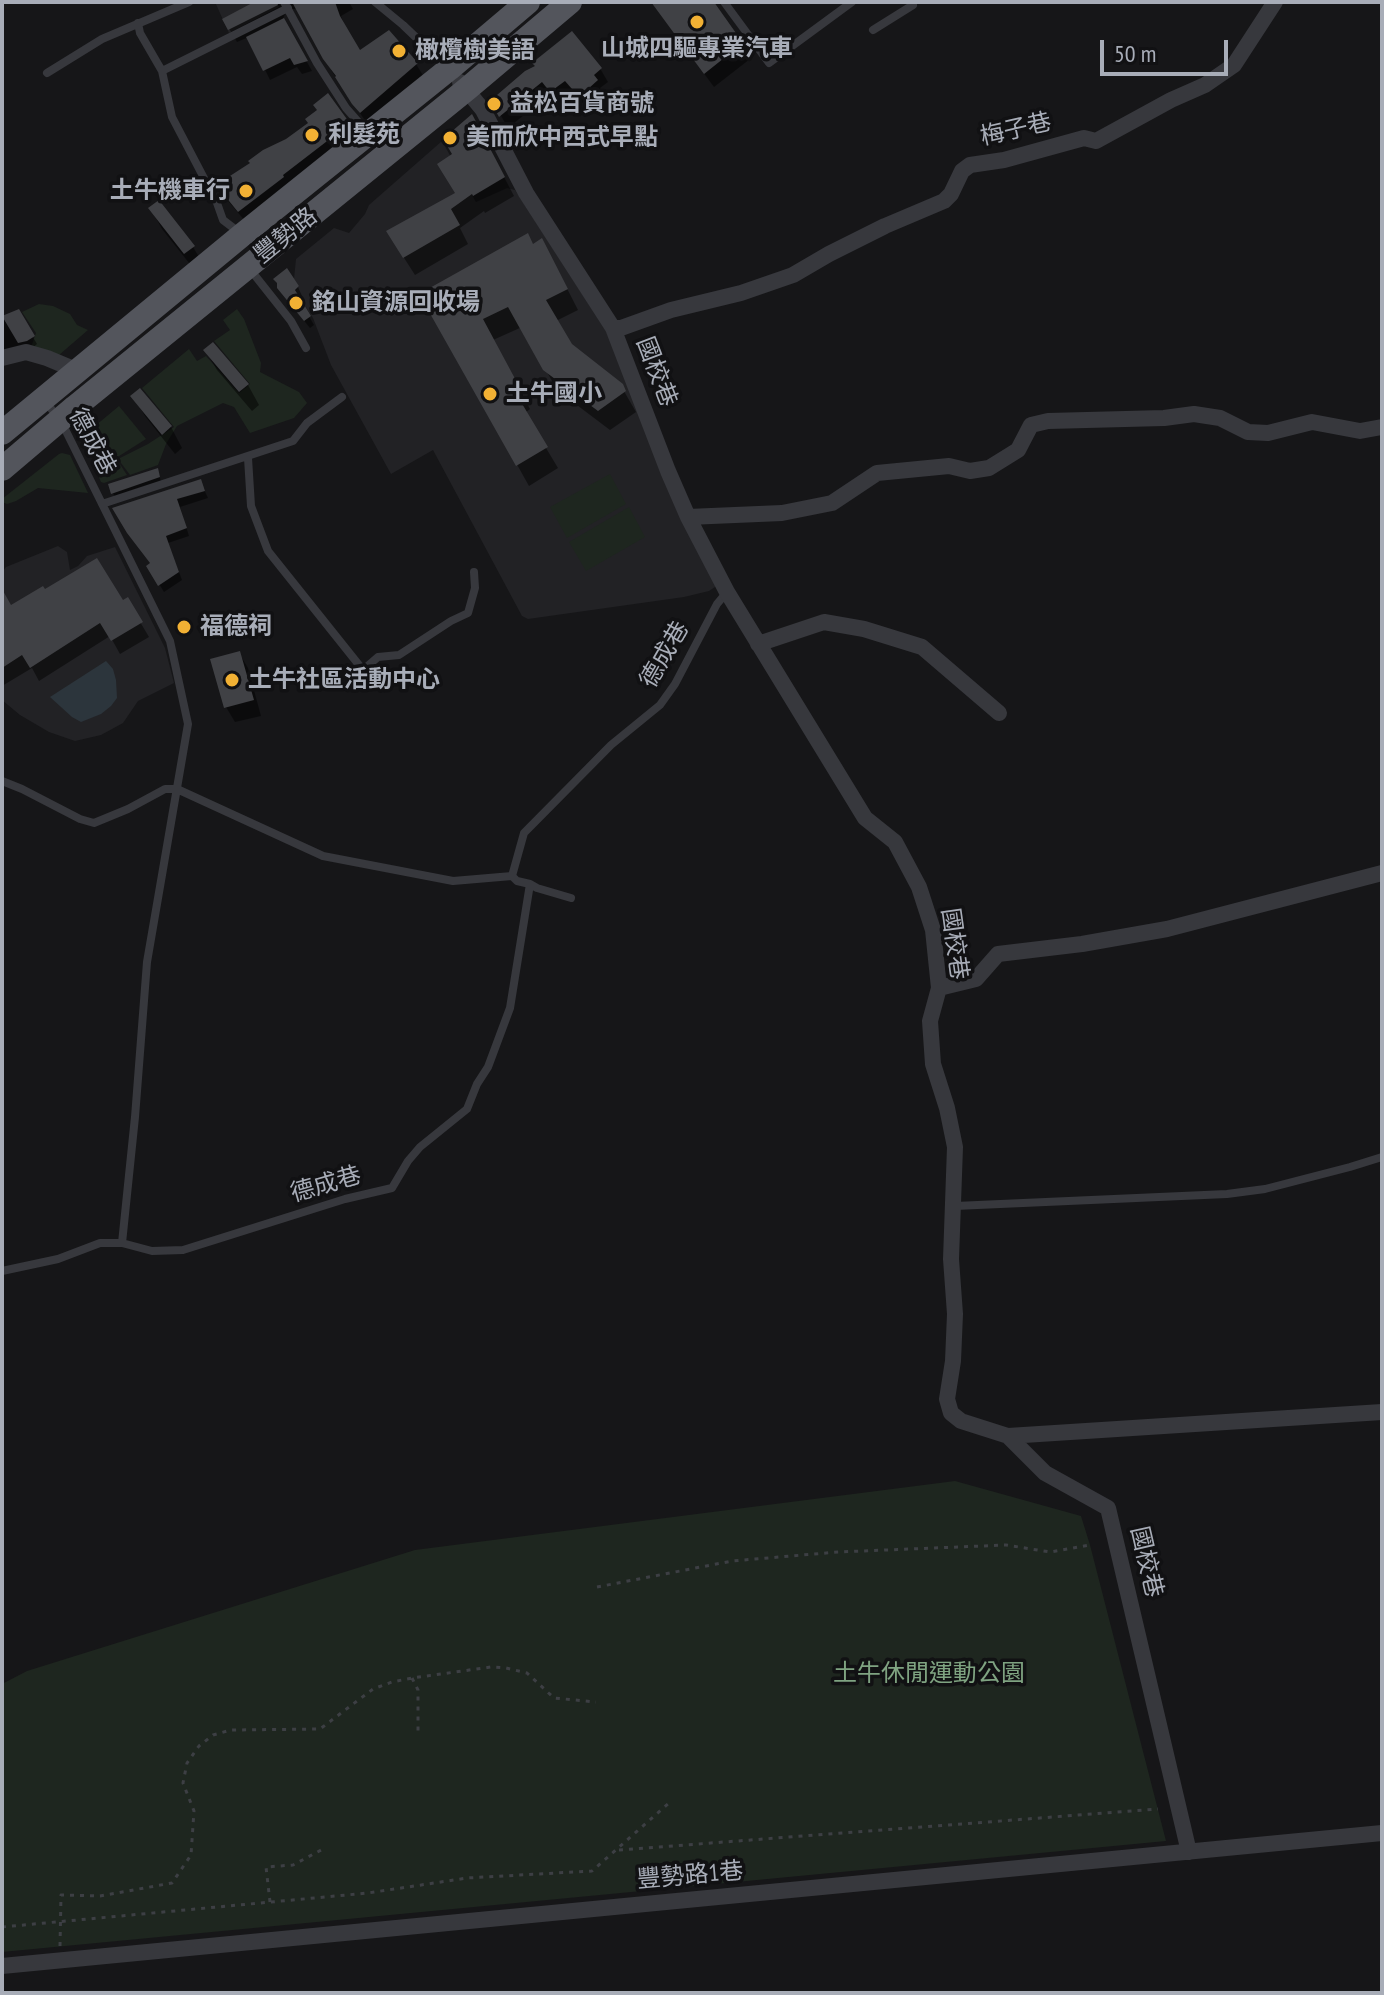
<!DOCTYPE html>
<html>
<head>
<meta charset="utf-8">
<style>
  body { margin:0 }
  #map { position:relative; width:1384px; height:1995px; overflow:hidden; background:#161618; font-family:"PT Sans Narrow",sans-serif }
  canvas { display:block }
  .frame { position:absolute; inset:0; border:4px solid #a8adb8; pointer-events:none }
  .scale { position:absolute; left:1100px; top:40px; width:128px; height:36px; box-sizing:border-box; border:4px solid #a8adb8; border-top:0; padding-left:10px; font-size:24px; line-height:28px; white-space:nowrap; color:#a8adb8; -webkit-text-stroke:6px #111113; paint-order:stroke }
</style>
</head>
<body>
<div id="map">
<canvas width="1384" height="1995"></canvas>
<div class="frame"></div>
<div class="scale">50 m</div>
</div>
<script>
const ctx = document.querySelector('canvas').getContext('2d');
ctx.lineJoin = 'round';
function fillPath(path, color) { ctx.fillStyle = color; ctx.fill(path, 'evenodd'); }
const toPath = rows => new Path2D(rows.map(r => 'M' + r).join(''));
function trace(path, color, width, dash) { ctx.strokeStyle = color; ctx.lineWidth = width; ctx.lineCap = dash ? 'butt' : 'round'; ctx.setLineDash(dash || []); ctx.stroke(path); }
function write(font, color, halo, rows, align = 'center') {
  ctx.font = font + ' "PT Sans Narrow","Noto Sans TC",sans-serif'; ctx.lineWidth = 7; ctx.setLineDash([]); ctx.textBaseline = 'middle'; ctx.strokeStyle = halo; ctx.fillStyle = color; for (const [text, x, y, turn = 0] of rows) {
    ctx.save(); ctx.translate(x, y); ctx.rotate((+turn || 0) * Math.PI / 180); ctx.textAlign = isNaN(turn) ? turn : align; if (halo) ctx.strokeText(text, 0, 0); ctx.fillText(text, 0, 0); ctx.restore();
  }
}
const built = toPath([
  [215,2,276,2,279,7,229,33],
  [442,141,476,202,507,188,515,190,607,333,718,585,709,591,684,597,528,619,522,616,433,450,391,474,331,365,313,318,295,291,299,286,294,279,296,259,334,228,349,233,365,214,369,205],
  [58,546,67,552,70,570,78,566,87,556,115,547,165,648,174,683,138,701,123,723,101,735,75,741,49,732,20,715,2,700,2,572,6,567]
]);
const green = toPath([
  [39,304,53,306,70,314,77,325,88,330,59,355,31,347,36,333,22,312],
  [237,309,244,319,261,363,260,372,299,392,307,403,294,418,250,433,234,407,223,403,177,426,166,444,158,465,130,475,118,459,148,444,174,427,142,388,189,349,197,361,206,356,239,393,250,384,214,341,230,330,223,320],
  [119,406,146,439,116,458,127,475,104,483,101,482,93,464,101,457,93,445,86,450,83,436],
  [62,453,70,455,88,493,38,488,16,501,7,504,2,502,2,499,59,454],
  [610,474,626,504,567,538,550,507],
  [629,507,645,537,586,571,569,542],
  [955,1481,1081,1516,1090,1545,1166,1841,2,1952,2,1684,27,1671,415,1550]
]);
const water = toPath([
  [106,661,113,669,116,680,117,698,111,706,101,714,81,722,72,717,50,697]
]);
const shadow = toPath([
  [258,2,349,2,353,9,341,16,346,29,360,52,416,64,424,77,368,125,333,73,298,9,287,9,283,19,312,71,302,74,297,67,270,80,249,37,237,42,224,20],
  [651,2,711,2,742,44,750,59,714,87],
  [571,34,601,70,608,82,600,88,604,94,587,108,573,92,558,103,551,93,508,128,493,102,537,67],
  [347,123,353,133,245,221,224,196,218,186],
  [482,135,514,196,485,213,484,211,460,228,468,244,415,275,399,250,457,194],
  [151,209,193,247,205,267,197,273,162,229],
  [533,246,553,261,578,310,556,321,570,345,621,386,636,412,610,430,557,390,522,327,493,340,530,409,525,413,558,468,529,486,422,295],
  [298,287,302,296,299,299,314,325,310,328,284,296],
  [18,312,37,344,32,348,2,355,2,319],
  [205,350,248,385,259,405,252,411,217,370],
  [140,390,171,427,182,448,175,454,145,416,133,396],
  [159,474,161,482,115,497,113,493],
  [200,481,208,498,180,507,189,536,168,543,182,580,164,592,148,566,152,564,115,509],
  [2,593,10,607,122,603,127,600,149,637,120,654,110,636,39,681,32,668,2,686],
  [239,653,248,668,261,716,235,722,226,707]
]);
const building = toPath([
  [254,2,277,2,278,5,228,30,222,19],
  [292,2,335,2,340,16,360,50,389,30,418,63,360,113,352,104,335,77,336,76,323,59],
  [651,2,714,2,743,43,704,74],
  [284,18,308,61,294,65,290,58,263,71,246,37],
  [572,31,602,68,594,75,598,80,579,97,565,81,550,92,542,82,499,117,490,101,525,71,535,66,532,63],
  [328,93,349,122,347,123,348,125,283,175,284,177,238,212,216,185,250,163,248,161,263,150,286,139,308,123,305,119,317,110,313,105],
  [472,114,505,177,473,196,472,194,451,209,460,225,403,258,386,231,455,193,437,164,452,154,443,139],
  [159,200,195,246,184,254,148,208],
  [528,233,533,244,542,238,568,289,546,300,572,344,623,384,626,391,598,411,543,370,508,307,483,319,520,388,515,392,548,447,516,466,419,294],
  [287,268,299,286,295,290,311,316,304,321,277,288,277,283,273,279],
  [19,309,35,336,27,341,18,343,2,316],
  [213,342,249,384,239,392,203,350],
  [140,388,172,426,162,435,130,396],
  [158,468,160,477,111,494,108,484],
  [201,479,205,491,177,499,187,528,166,536,179,572,158,586,146,566,150,563,127,533,112,508],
  [97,558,123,600,128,597,143,622,111,641,100,623,30,668,22,655,2,668,2,589,11,605,43,586,45,589],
  [240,651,254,700,224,708,210,659]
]);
const path = toPath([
  [597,1587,732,1561,838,1552,1006,1545,1050,1552,1090,1545],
  [412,1678,418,1690,418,1732],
  [619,1850,1158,1809],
  [270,1902,266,1867,293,1865,323,1849],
  [2,1927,368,1893,467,1878,592,1871,669,1803],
  [60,1946,61,1895,100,1896,172,1883,191,1855,194,1811,183,1783,187,1763,199,1746,213,1735,231,1730,320,1729,373,1689,392,1682,412,1678,491,1667,506,1668,527,1673,554,1698,596,1702]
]);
const service = toPath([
  [284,2,317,63,346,108,368,133],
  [375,2,403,25,448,68],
  [724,2,769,63,852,2],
  [138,23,140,33,162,71,288,8],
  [873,30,913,5,911,2],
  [162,71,172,117,217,203,223,220,240,233],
  [47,73,102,39,189,2],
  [249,268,291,321,306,348],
  [44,400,61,421,170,641,188,724,147,962,135,1117,122,1243],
  [248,458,251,506,268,551,363,670,378,657,399,655,451,621,468,613,475,588,474,572],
  [102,504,293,441,307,423,342,397],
  [2,781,22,789,80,819,94,823,128,809,165,789,177,789,323,856,453,881,512,876,517,881,530,884,537,888,571,898],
  [512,876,524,833,611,745,660,705,675,684,717,604,727,592],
  [955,1206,1227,1194,1265,1189,1350,1167,1382,1157],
  [2,1271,58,1259,100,1243,122,1243,152,1251,183,1250,345,1199,392,1188,408,1161,420,1147,467,1109,477,1084,488,1067,510,1008,530,884]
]);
const minor = toPath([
  [460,82,483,110,526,193,613,328,668,471,688,517,727,592,865,818,895,842,919,887,933,930,939,988,930,1021,933,1064,947,1108,955,1147,951,1259,955,1314,953,1361,947,1399,951,1413,961,1421,1008,1436,1045,1473,1108,1508,1189,1852],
  [613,328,621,328,671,310,741,293,793,275,829,254,885,226,944,201,951,194,962,171,970,165,1004,160,1084,138,1096,141,1171,100,1205,85,1234,65,1275,2],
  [2,358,26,352,47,358,78,371],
  [688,517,782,513,832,503,877,473,949,466,970,471,989,468,1018,450,1031,425,1048,421,1164,418,1194,414,1220,418,1248,432,1268,433,1312,422,1360,431,1382,427],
  [758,644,824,622,864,629,922,647,999,713],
  [939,988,976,979,998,954,1082,944,1167,929,1382,873],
  [1008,1436,1382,1412],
  [2,1966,1382,1833]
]);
const primary = toPath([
  [2,433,242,235,449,69,528,2],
  [2,469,75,407,467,89,570,2]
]);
const markers = [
  [697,22,8,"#f2b134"],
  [399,51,8,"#f2b134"],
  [494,104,8,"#f2b134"],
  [312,135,8,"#f2b134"],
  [450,138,8,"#f2b134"],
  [246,191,8,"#f2b134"],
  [296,303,8,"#f2b134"],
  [490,394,8,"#f2b134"],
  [184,627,8,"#f2b134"],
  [232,680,8,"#f2b134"]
];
const poiNames = [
  ["山城四驅專業汽車",697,49,"center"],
  ["橄欖樹美語",415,51],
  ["益松百貨商號",510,104],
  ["利髮苑",328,135],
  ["美而欣中西式早點",466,138],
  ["土牛機車行",230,191,"right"],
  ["銘山資源回收場",312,303],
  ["土牛國小",506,394],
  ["福德祠",200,627],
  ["土牛社區活動中心",248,680]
];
const streetNames = [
  ["梅子巷",1016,130,-13],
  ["豐勢路",286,236,-39],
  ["國校巷",656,372,69],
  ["德成巷",92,442,62],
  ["德成巷",665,655,-60],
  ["國校巷",954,944,82],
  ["德成巷",326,1185,-16],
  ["國校巷",1146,1562,77],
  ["豐勢路1巷",690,1876,-5]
];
const parkNames = [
  ["土牛休閒運動公園",929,1674]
];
fillPath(built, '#222225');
fillPath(green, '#1e261f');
fillPath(water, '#2c353c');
fillPath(shadow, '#0007');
fillPath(building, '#404145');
trace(path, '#3d3f44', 3, [4, 6]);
trace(service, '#37383d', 8);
trace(minor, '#37383d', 16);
trace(primary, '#53555c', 24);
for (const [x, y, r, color] of markers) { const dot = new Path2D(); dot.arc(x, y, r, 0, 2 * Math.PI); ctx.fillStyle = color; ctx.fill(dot); trace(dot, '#111113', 3); }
write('bold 24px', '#a8adb8', '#111113', poiNames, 'left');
write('24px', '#a8adb8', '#111113', streetNames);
write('24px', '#7fa381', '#111113', parkNames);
</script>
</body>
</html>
